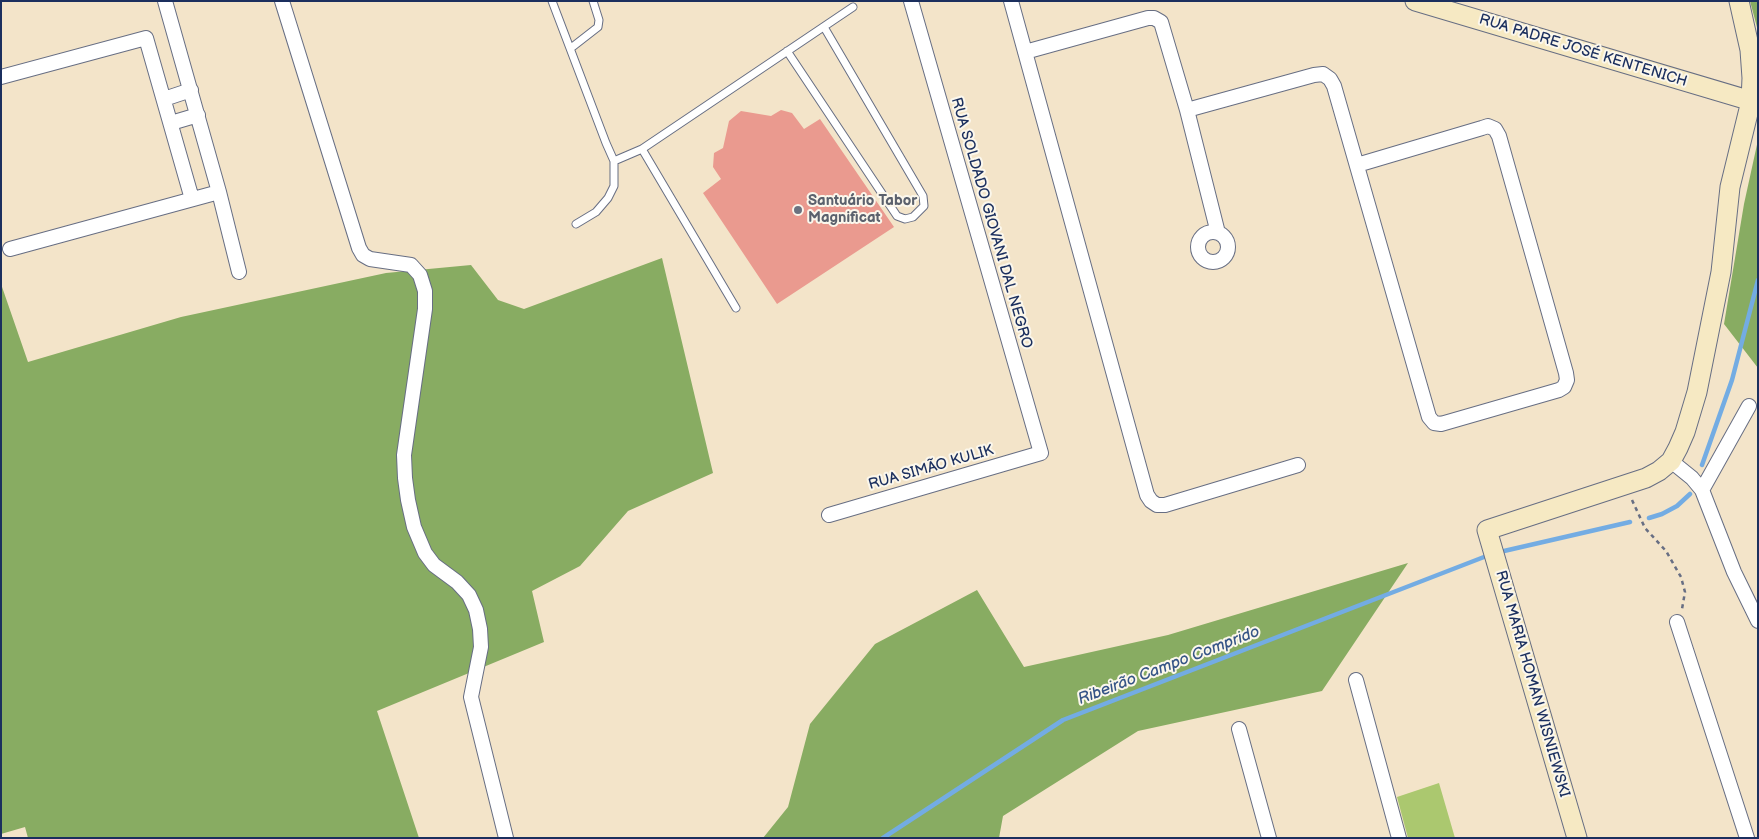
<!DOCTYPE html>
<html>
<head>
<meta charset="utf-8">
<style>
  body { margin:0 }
  #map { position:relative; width:1759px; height:839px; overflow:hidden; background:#f3e4c9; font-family:"Balsamiq Sans",sans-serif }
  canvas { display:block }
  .frame { position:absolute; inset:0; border:2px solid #1b2f5e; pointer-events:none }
</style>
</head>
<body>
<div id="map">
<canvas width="1759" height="839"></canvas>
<div class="frame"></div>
</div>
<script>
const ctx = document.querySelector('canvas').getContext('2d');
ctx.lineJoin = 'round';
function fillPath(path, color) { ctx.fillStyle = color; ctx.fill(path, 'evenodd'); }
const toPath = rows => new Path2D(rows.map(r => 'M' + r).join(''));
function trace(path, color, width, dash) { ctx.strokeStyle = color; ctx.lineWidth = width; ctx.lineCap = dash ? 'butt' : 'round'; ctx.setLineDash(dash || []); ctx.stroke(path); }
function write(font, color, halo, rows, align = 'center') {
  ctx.font = font + ' "Balsamiq Sans",sans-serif'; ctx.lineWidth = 4; ctx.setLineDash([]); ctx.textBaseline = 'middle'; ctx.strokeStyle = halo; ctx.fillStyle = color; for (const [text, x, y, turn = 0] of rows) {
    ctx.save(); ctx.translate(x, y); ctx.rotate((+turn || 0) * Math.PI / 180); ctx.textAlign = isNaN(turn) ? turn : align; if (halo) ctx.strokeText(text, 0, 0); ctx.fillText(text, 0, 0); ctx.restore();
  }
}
const green = toPath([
  [1439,783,1455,838,1408,838,1397,797]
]);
const forest = toPath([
  [1750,1,1758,1,1758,31],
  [1758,140,1758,368,1724,324,1744,204],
  [662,258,713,473,628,511,580,566,532,591,544,642,377,711,419,838,28,838,25,827,1,834,1,284,28,362,181,317,386,273,471,265,498,300,524,309],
  [1408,563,1322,691,1138,731,1003,816,999,838,763,838,788,807,810,724,875,644,977,590,1024,667,1168,635]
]);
const stream = toPath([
  [1702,465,1732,380,1758,280],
  [1649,518,1662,514,1677,506,1690,494],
  [1504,551,1630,522],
  [883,838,1063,720,1484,557]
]);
const building = toPath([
  [781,110,792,113,804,129,820,119,894,227,777,304,703,193,721,179,713,167,714,153,723,148,729,121,741,111,771,116]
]);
const path = toPath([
  [1632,500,1645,528,1666,551,1681,577,1685,592,1682,609]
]);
const lane = toPath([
  [552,1,606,143,614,161,642,149,853,7],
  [571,48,598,27,599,20,593,1],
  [787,51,897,216,905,219,913,217,924,206,923,196,824,27],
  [642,149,736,308],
  [576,224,596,212,608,198,614,186,614,161]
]);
const street = toPath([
  [165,1,219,192,239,272],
  [282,1,359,248,363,255,370,259,411,265,420,275,425,291,425,309,404,455,405,478,408,500,414,527,425,553,434,565,457,582,469,595,476,610,480,629,481,647,471,697,506,838],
  [1011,1,1147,495,1151,501,1157,505,1165,505,1298,465],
  [1025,52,1148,18,1154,18,1161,22,1187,110,1218,233],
  [1,77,146,38,192,199],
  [164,99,191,90],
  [1187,110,1314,75,1323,74,1330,79,1334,86,1429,417,1434,423,1441,424,1559,390,1564,387,1567,380,1566,373,1499,136,1495,129,1488,126,1482,128,1357,165],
  [171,123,198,115],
  '1198 247a15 15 0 1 1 30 0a15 15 0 1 1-30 0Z',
  [10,249,219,192],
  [1671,461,1692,478,1702,490,1734,572,1758,621],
  [1702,490,1749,406],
  [829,515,1041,453,911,1],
  [1677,622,1747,838],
  [1356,680,1399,838],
  [1239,729,1269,838]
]);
const secondary = toPath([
  [1415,1,1758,103],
  [1577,838,1487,530,1646,478,1659,471,1671,461,1678,448,1685,432,1697,392,1721,272,1730,187,1751,101,1752,78,1750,50,1739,1]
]);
const markers = [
  [798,210,5,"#6b7280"]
];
const streetNames = [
  ["RUA PADRE JOSÉ KENTENICH",1583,51,17],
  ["RUA SOLDADO GIOVANI DAL NEGRO",991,223,74],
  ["RUA SIMÃO KULIK",931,468,-16],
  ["RUA MARIA HOMAN WISNIEWSKI",1532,684,74]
];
const worshipNames = [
  ["Santuário Tabor",808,201],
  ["Magnificat",808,218]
];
const waterNames = [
  ["Ribeirão Campo Comprido",1169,666,-21]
];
fillPath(green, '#abc86f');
fillPath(forest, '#88ac62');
trace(stream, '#73ace3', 4.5);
fillPath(building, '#ea9a8f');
trace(lane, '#676e83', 9);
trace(street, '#676e83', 16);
trace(secondary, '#676e83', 21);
trace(path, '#676e83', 2.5, [4, 4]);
trace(lane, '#fff', 7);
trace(street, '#fff', 14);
trace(secondary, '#f6e9c3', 19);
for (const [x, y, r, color] of markers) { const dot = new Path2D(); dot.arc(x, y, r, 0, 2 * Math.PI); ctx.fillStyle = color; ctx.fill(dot); trace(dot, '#fbf7ec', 2); }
write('15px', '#1b2f5e', '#fbf7ec', streetNames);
write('bold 15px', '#5b616d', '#fbf7ec', worshipNames, 'left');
write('italic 16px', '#355486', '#fbf7ec', waterNames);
</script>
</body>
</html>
